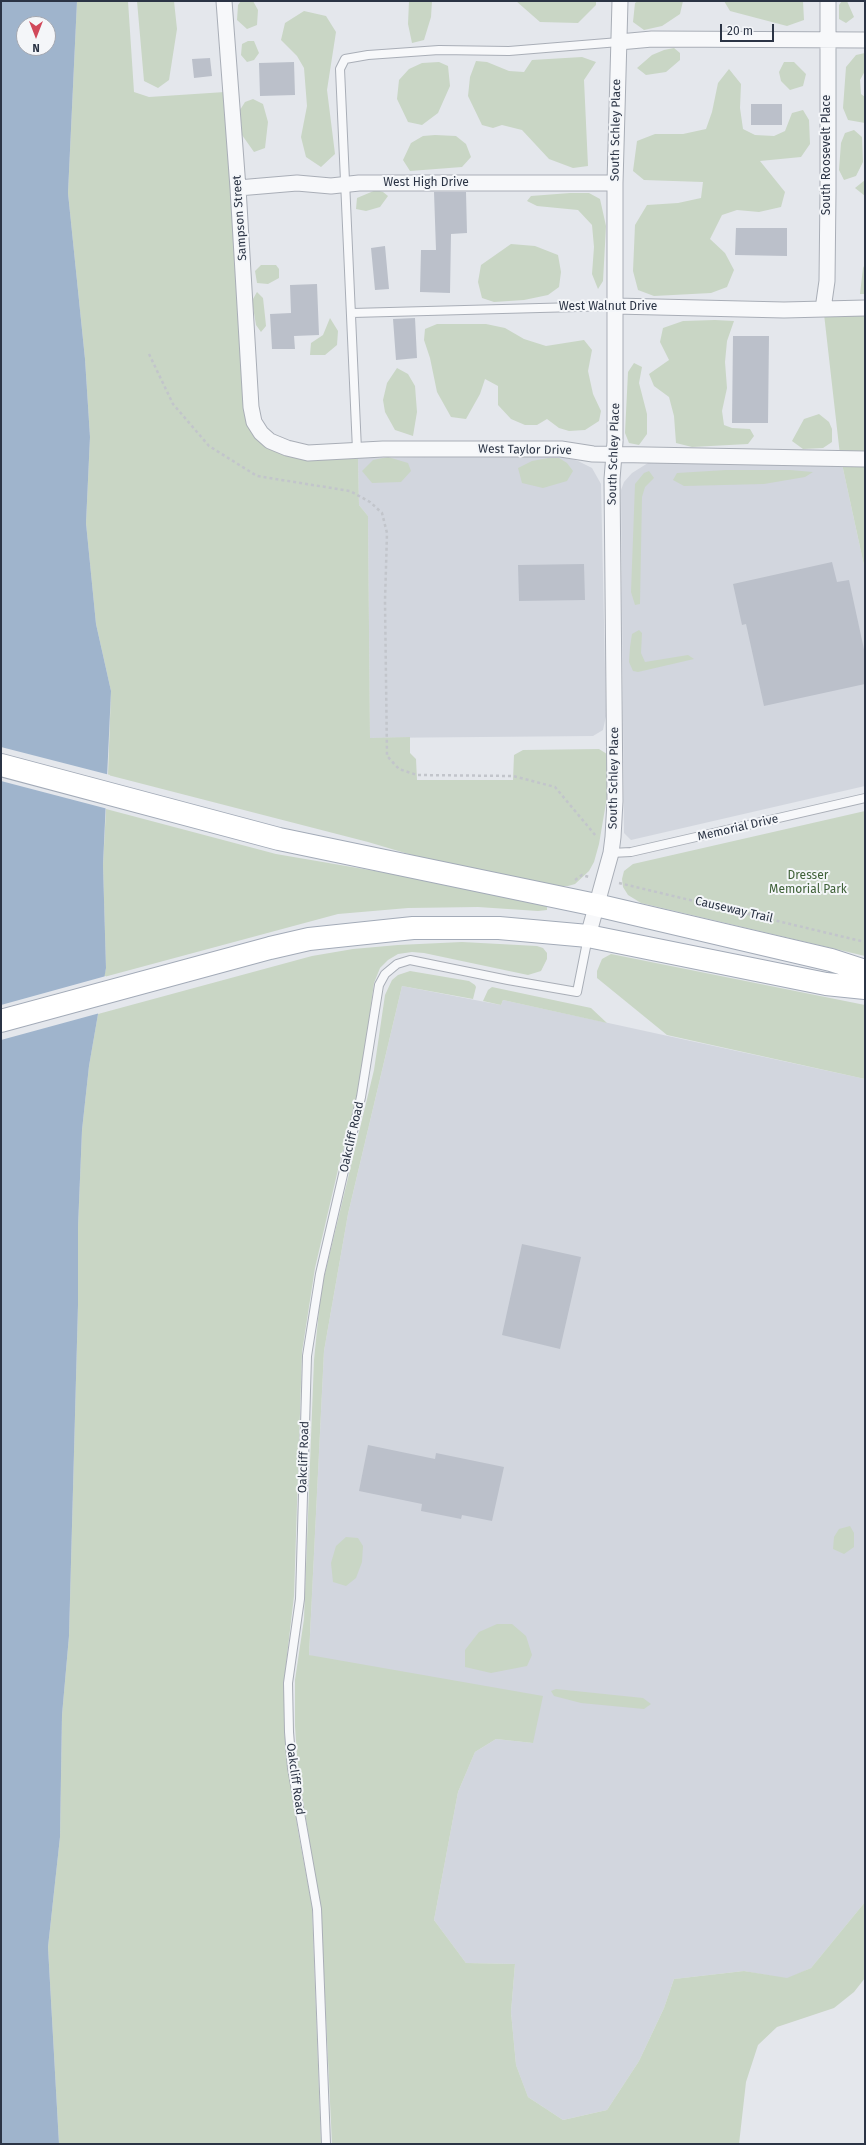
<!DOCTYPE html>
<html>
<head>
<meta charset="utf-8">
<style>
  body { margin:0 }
  #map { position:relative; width:866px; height:2145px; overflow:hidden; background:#e4e7ec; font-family:"Fira Sans",sans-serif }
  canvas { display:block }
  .frame { position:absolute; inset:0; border:2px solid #2b3445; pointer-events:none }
  .north { position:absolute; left:16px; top:16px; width:40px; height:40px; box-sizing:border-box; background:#f4f6f9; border:1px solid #a4a8b1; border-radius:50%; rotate:180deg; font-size:11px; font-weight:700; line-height:16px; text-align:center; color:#2b3445 }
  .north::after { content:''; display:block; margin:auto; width:14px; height:18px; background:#d1495b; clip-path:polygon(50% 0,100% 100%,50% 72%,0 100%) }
  .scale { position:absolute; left:720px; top:24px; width:54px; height:18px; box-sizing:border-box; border:2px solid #2b3445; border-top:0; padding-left:5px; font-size:12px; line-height:14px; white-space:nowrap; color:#2b3445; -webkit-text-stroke:3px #f4f6f9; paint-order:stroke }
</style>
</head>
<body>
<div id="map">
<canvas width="866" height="2145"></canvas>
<div class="frame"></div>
<div class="north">N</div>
<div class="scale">20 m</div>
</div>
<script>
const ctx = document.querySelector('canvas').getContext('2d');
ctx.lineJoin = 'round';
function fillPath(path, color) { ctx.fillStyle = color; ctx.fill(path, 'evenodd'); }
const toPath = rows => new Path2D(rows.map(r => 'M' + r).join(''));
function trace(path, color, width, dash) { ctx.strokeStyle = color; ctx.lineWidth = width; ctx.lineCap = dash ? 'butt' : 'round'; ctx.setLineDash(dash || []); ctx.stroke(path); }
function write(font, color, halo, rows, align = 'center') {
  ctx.font = font + ' "Fira Sans",sans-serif'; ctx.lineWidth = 4; ctx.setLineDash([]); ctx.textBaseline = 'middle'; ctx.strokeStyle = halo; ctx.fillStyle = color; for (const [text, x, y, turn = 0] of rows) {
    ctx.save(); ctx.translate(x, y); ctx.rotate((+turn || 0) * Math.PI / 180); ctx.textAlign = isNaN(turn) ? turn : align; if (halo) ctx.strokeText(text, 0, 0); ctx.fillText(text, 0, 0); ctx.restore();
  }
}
const built = toPath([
  [560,455,578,461,592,468,601,484,606,716,603,730,593,736,370,738,368,516,359,505,358,458],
  [648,463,842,464,865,570,865,786,631,840,624,833,621,490,624,482,632,473],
  [402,986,501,1005,503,1000,865,1079,865,1902,811,1968,787,1979,744,1971,674,1979,664,2008,639,2061,607,2110,563,2120,528,2097,516,2065,511,2012,515,1964,466,1963,434,1920,458,1792,475,1752,496,1739,533,1743,309,1655,324,1351,348,1214]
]);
const green = toPath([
  [77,1,128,1,134,92,149,97,225,92,244,403,264,445,284,455,309,459,358,458,359,505,368,516,370,738,410,737,410,753,416,759,417,780,513,780,514,755,523,750,599,749,607,754,607,797,599,844,594,862,589,871,575,884,568,886,557,886,422,858,368,842,108,775,111,691,96,624,86,523,90,437,85,359,68,193],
  [137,1,174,1,177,29,169,80,158,88,144,81],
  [241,1,253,1,258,10,257,25,247,29,237,20,238,5],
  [409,1,432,1,431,17,424,40,412,43,408,24],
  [516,1,596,1,596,5,578,23,540,22],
  [638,1,683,1,680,14,662,26,644,30,633,22,635,3],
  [724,1,803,1,804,20,787,26,730,11],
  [842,1,847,1,854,17,846,23,839,19,839,5],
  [304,11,326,16,336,32,327,90,335,154,321,167,306,157,301,137,307,106,304,68,297,56,281,40,285,23],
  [248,41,254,41,259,53,254,60,247,62,241,55,242,44],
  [674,48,680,53,680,60,666,72,646,75,637,68,652,55,664,50],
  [865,53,865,71,860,80,861,94,865,97,865,123,848,120,843,108,846,67,856,55],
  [582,57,596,62,584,80,588,166,573,168,549,159,522,130,502,125,493,128,482,125,468,96,470,77,476,61,487,62,509,71,524,72,532,60],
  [439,62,448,66,450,86,438,113,422,125,408,122,397,99,399,80,409,69,422,63],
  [784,62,794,62,806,74,803,86,790,90,781,81,779,72],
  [729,69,741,84,740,108,743,129,755,135,774,136,785,131,792,113,803,110,809,120,810,144,801,157,760,161,785,192,781,207,759,212,737,210,722,215,710,239,725,253,734,270,727,287,711,293,654,296,638,290,633,271,635,225,647,205,678,203,701,198,703,182,644,180,633,171,637,141,655,134,683,134,706,129,712,112,718,83],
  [253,99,263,104,268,122,265,148,254,152,242,135,240,110,245,102],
  [854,130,862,137,863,162,856,176,844,180,839,170,841,143,845,133],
  [435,135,456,136,466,144,471,157,462,167,410,171,403,160,411,143,423,136],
  [865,180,865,196,855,188],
  [376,190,383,192,388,196,380,207,366,211,356,209,357,198],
  [570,193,589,193,600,199,606,226,603,281,598,289,592,274,594,247,592,225,578,210,537,206,527,201,531,196],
  [511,244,535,246,558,255,561,272,559,287,548,295,524,300,494,302,482,298,478,282,481,265],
  [865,264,865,294,860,294,863,268],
  [261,265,276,265,279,269,279,278,268,284,257,283,255,271],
  [257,292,263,298,265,316,266,326,261,332,256,325,253,307,253,299],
  [865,313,865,456,840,455,824,314],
  [330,318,338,331,337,345,325,355,310,355,311,343,323,335],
  [715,320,734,321,727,341,725,362,727,388,722,411,724,425,732,428,750,429,754,436,748,444,692,447,676,443,674,416,669,397,654,386,649,374,669,360,660,342,663,328,683,321],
  [437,324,486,324,505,328,524,339,546,346,584,340,592,350,588,371,593,394,601,411,599,421,585,430,569,431,559,428,547,419,537,425,525,425,511,419,498,405,498,386,485,379,480,394,466,419,451,417,437,392,430,358,424,340,425,329],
  [634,363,642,367,639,383,647,414,647,434,639,445,629,443,625,433,628,372],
  [397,368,408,374,415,386,417,412,413,436,395,430,385,412,383,400,387,383],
  [819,414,829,422,832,429,832,442,823,448,803,449,792,441,804,419],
  [388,457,408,463,411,471,401,482,372,483,362,471,373,460],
  [548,458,559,458,567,463,573,471,567,481,543,488,522,483,518,468,532,461],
  [842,464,865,464,865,570],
  [726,470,790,470,813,472,805,477,764,484,684,486,673,480,677,473],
  [649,471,654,478,645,487,642,497,640,604,635,605,631,592,635,484,644,473],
  [639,630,642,633,641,653,645,662,688,655,694,659,638,672,633,671,629,662,630,647,632,634],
  [106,809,276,854,387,873,544,905,547,907,547,910,538,911,478,907,408,908,338,914,104,977,106,968,103,865],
  [865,811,865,956,641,903,628,895,623,887,622,879,624,871,633,864],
  [462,942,537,946,543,948,547,953,547,959,541,971,528,975,424,953,412,952,398,954,388,960,380,968,374,983,359,1093,340,1161,315,1268,302,1352,294,1596,284,1681,284,1730,298,1831,312,1906,321,2144,59,2144,48,1947,60,1837,62,1715,69,1636,78,1305,78,1227,82,1130,89,1066,98,1014,312,956,353,949,398,945],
  [611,954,865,1005,865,1079,667,1035,597,978,597,971,602,959],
  [410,971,469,981,475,985,476,987,473,999,402,986,348,1214,324,1351,309,1655,543,1696,533,1743,496,1739,475,1752,458,1792,434,1920,466,1963,515,1964,511,2012,516,2065,528,2097,563,2120,607,2110,639,2061,664,2008,674,1979,744,1971,787,1978,811,1968,865,1902,865,1978,854,1992,834,2008,777,2027,758,2045,746,2082,739,2144,332,2144,321,1912,298,1770,295,1726,295,1680,304,1619,314,1360,321,1290,374,1070,385,995,392,980,398,975],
  [492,987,591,1008,607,1023,503,1000,501,1005,483,1001,488,990],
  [850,1526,854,1533,854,1547,844,1554,833,1549,834,1537,839,1529],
  [346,1537,358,1538,363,1546,362,1562,356,1578,346,1586,333,1582,331,1563,336,1546],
  [497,1624,512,1624,526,1636,532,1655,527,1666,491,1673,465,1667,465,1650,479,1632],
  [556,1689,643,1698,651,1704,644,1709,581,1703,554,1696,551,1691]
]);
const water = toPath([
  [1,1,77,1,68,193,85,359,90,437,86,523,96,624,111,691,103,865,106,968,89,1066,82,1130,78,1227,78,1305,69,1636,62,1715,60,1837,48,1947,59,2144,1,2144],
  [24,24,48,24,48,48,24,48]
]);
const pier = toPath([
  [1,747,110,775,108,809,1,781],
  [106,976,100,1013,1,1040,1,1005]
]);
const building = toPath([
  [210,58,212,76,194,78,192,59],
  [294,62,295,95,260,96,259,63],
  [751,104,782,104,782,125,751,125],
  [434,192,466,192,467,233,451,234,450,293,420,292,421,250,436,250],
  [736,228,787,228,787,256,735,255],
  [385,246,389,289,375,290,371,248],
  [317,284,319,335,294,336,295,349,272,349,270,314,291,313,290,285],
  [415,318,417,358,396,360,393,319],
  [733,336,769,336,768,423,732,423],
  [832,562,837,582,849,580,865,654,865,684,764,706,746,624,742,625,733,584],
  [584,564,585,600,519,601,518,565],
  [522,1244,581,1257,560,1349,502,1335],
  [368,1445,435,1459,436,1453,504,1467,492,1521,462,1515,461,1519,421,1511,422,1504,359,1491]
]);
const path = toPath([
  [149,354,173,404,209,446,257,476,350,491,370,502,382,513,387,533,385,601,387,756,399,769,417,775,513,776,555,787,596,836],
  [575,880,582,875,589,877],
  [619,883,865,942]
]);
const service = toPath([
  [352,313,615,306],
  [357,450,340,69,345,59,368,55,439,50,509,51,619,42],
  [611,853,631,852,865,798],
  [326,2144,317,1909,292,1768,289,1732,288,1683,300,1599,307,1356,320,1274,361,1097,379,985,385,974,397,964,410,960,508,980,577,992,588,937]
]);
const minor = toPath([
  [224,1,238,188,251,407,254,422,261,433,270,441,287,448,308,453,383,449,561,449,593,454,865,459],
  [619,42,652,39,865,40],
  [238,188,297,183,331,186,359,183,615,183],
  [615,306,784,310,865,308],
  [823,309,827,281,828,192,828,1],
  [588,936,611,853,613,837,615,801,612,479,615,442,615,183,620,1]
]);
const primary = toPath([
  [1,765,279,839,596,905,831,960,865,971],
  [1,1021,270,948,309,939,413,928,499,928,588,936,826,984,865,988]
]);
const streetNames = [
  ["South Schley Place",616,130,-89],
  ["South Roosevelt Place",827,155,-90],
  ["West High Drive",426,183],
  ["Sampson Street",240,218,-94],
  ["West Walnut Drive",608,307],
  ["West Taylor Drive",525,450,1],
  ["South Schley Place",614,454,-88],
  ["South Schley Place",614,778,-89],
  ["Memorial Drive",738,828,-13],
  ["Causeway Trail",734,910,13],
  ["Oakcliff Road",352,1137,-77],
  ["Oakcliff Road",304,1457,-88],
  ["Oakcliff Road",295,1779,82]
];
const parkNames = [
  ["Dresser",808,876],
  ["Memorial Park",808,890]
];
fillPath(built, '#d2d6de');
fillPath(green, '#c9d6c5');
fillPath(water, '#9fb4cc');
fillPath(pier, '#e4e7ec');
fillPath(building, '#bbc0ca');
trace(service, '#a9aeb7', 10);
trace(minor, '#a9aeb7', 17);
trace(primary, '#a3abb8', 24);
trace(path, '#c2c5cb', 2.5, [3, 3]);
trace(service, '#f7f8fa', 8);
trace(minor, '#f7f8fa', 15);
trace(primary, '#fff', 22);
write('12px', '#2b3445', '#f4f6f9', streetNames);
write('12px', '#3f6138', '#f4f6f9', parkNames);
</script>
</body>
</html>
